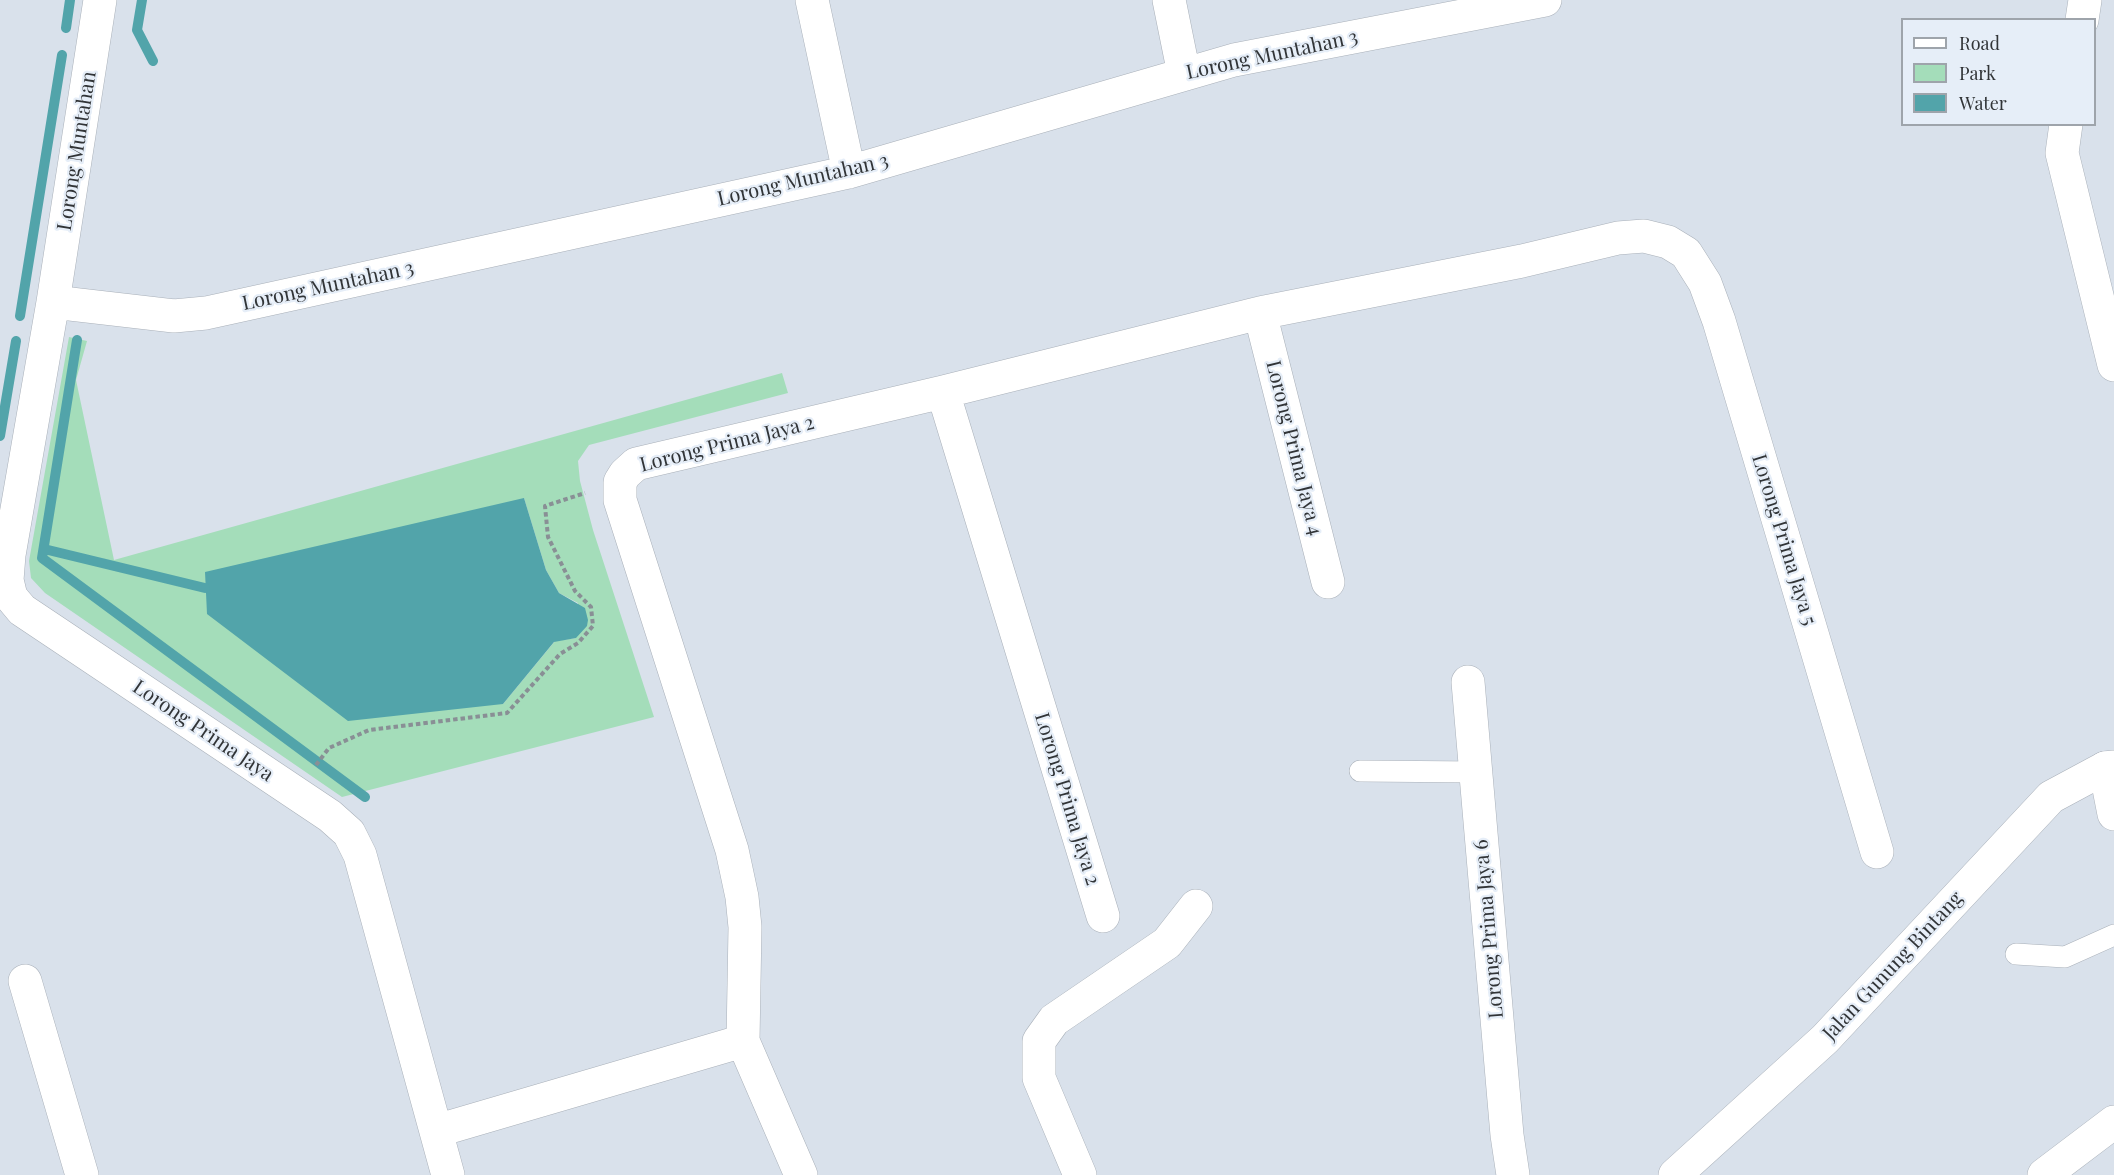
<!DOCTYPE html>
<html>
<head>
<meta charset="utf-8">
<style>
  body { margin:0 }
  #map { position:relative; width:2114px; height:1175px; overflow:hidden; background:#d9e1eb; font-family:"Playfair Display",serif }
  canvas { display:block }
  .legend { position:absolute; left:1901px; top:18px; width:195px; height:108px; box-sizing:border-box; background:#e6eef8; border:2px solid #9ea4ab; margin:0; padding:8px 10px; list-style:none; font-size:18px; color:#313437 }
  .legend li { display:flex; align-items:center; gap:12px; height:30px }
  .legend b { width:30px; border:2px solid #9ea4ab }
</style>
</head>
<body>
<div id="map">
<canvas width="2114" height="1175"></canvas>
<ul class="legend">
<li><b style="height:8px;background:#fff"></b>Road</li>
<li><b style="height:16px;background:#a4ddba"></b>Park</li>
<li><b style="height:16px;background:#52a4aa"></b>Water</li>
</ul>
</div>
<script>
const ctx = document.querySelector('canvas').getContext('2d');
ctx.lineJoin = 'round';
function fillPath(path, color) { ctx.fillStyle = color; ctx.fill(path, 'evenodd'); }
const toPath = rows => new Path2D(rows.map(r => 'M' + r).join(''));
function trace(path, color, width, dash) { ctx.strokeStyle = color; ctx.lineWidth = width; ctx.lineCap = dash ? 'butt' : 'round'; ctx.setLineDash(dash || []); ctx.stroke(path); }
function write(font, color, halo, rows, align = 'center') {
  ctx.font = font + ' "Playfair Display",serif'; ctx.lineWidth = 4.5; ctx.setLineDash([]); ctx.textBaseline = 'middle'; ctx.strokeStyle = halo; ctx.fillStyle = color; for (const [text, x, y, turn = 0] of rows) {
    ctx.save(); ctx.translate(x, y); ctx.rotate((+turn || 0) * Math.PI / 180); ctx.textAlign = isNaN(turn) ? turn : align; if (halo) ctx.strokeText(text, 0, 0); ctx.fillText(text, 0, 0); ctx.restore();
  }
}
const green = toPath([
  [69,337,87,341,76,380,114,560,782,373,788,393,589,445,578,461,580,481,593,530,654,717,342,797,45,593,31,578,29,561],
  [524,498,546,570,559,593,578,603,576,638,555,641,503,704]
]);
const water = toPath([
  [524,498,546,570,559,593,585,608,588,620,587,626,576,638,554,642,503,704,348,721,207,614,205,572]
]);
const stream = toPath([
  [142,0,137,30,153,61],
  [66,28,70,0],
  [20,316,62,55],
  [77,340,42,558,365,797],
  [0,436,16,341],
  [44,549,205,588]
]);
const path = toPath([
  [316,765,329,748,369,730,507,713,560,654,578,643,593,626,591,607,575,591,548,537,545,506,585,493]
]);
const service = toPath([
  [1360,771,1476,772],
  [2016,954,2065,957,2114,935]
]);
const minor = toPath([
  [100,0,53,302,9,555,7,580,11,597,22,610,330,816,349,833,360,855,448,1175],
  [812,0,849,172],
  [1169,0,1184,74],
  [2082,20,2085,0],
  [2066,124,2062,153,2114,365],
  [53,302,174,316,206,313,849,172,1234,60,1545,0],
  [1260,313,1328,582],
  [943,392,1103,916],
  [1468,682,1507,1135,1513,1175],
  [2105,768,2114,814],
  [25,981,82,1175],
  [436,1131,743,1041],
  [801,1175,743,1041,745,927,742,897,732,850,620,500,620,482,625,474,636,464,943,392,1260,313,1522,261,1618,238,1644,236,1668,242,1686,253,1705,283,1719,321,1877,852],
  [1080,1175,1039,1078,1039,1041,1054,1020,1167,943,1196,906],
  [2044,1175,2114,1122]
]);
const tertiary = toPath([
  [1675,1175,1825,1039,2051,797,2105,768,2114,767]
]);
const streetNames = [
  ["Lorong Muntahan 3",1272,55,-12],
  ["Lorong Muntahan",77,151,-81],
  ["Lorong Muntahan 3",803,180,-13],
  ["Lorong Muntahan 3",328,286,-12],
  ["Lorong Prima Jaya 2",727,444,-14],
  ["Lorong Prima Jaya 4",1294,448,76],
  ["Lorong Prima Jaya 5",1784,540,73],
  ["Lorong Prima Jaya",203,731,34],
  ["Lorong Prima Jaya 2",1067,799,73],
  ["Lorong Prima Jaya 6",1489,929,-95],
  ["Jalan Gunung Bintang",1893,966,-47]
];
fillPath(green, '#a4ddba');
fillPath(water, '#52a4aa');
trace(stream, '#52a4aa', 10);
trace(service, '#a9b0b9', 22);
trace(minor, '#a9b0b9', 34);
trace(tertiary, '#a9b0b9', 34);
trace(path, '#898f95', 4, [4.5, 3]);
trace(service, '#fff', 21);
trace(minor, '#fff', 33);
trace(tertiary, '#fff', 33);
write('20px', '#313437', '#e6eef8', streetNames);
</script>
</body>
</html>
